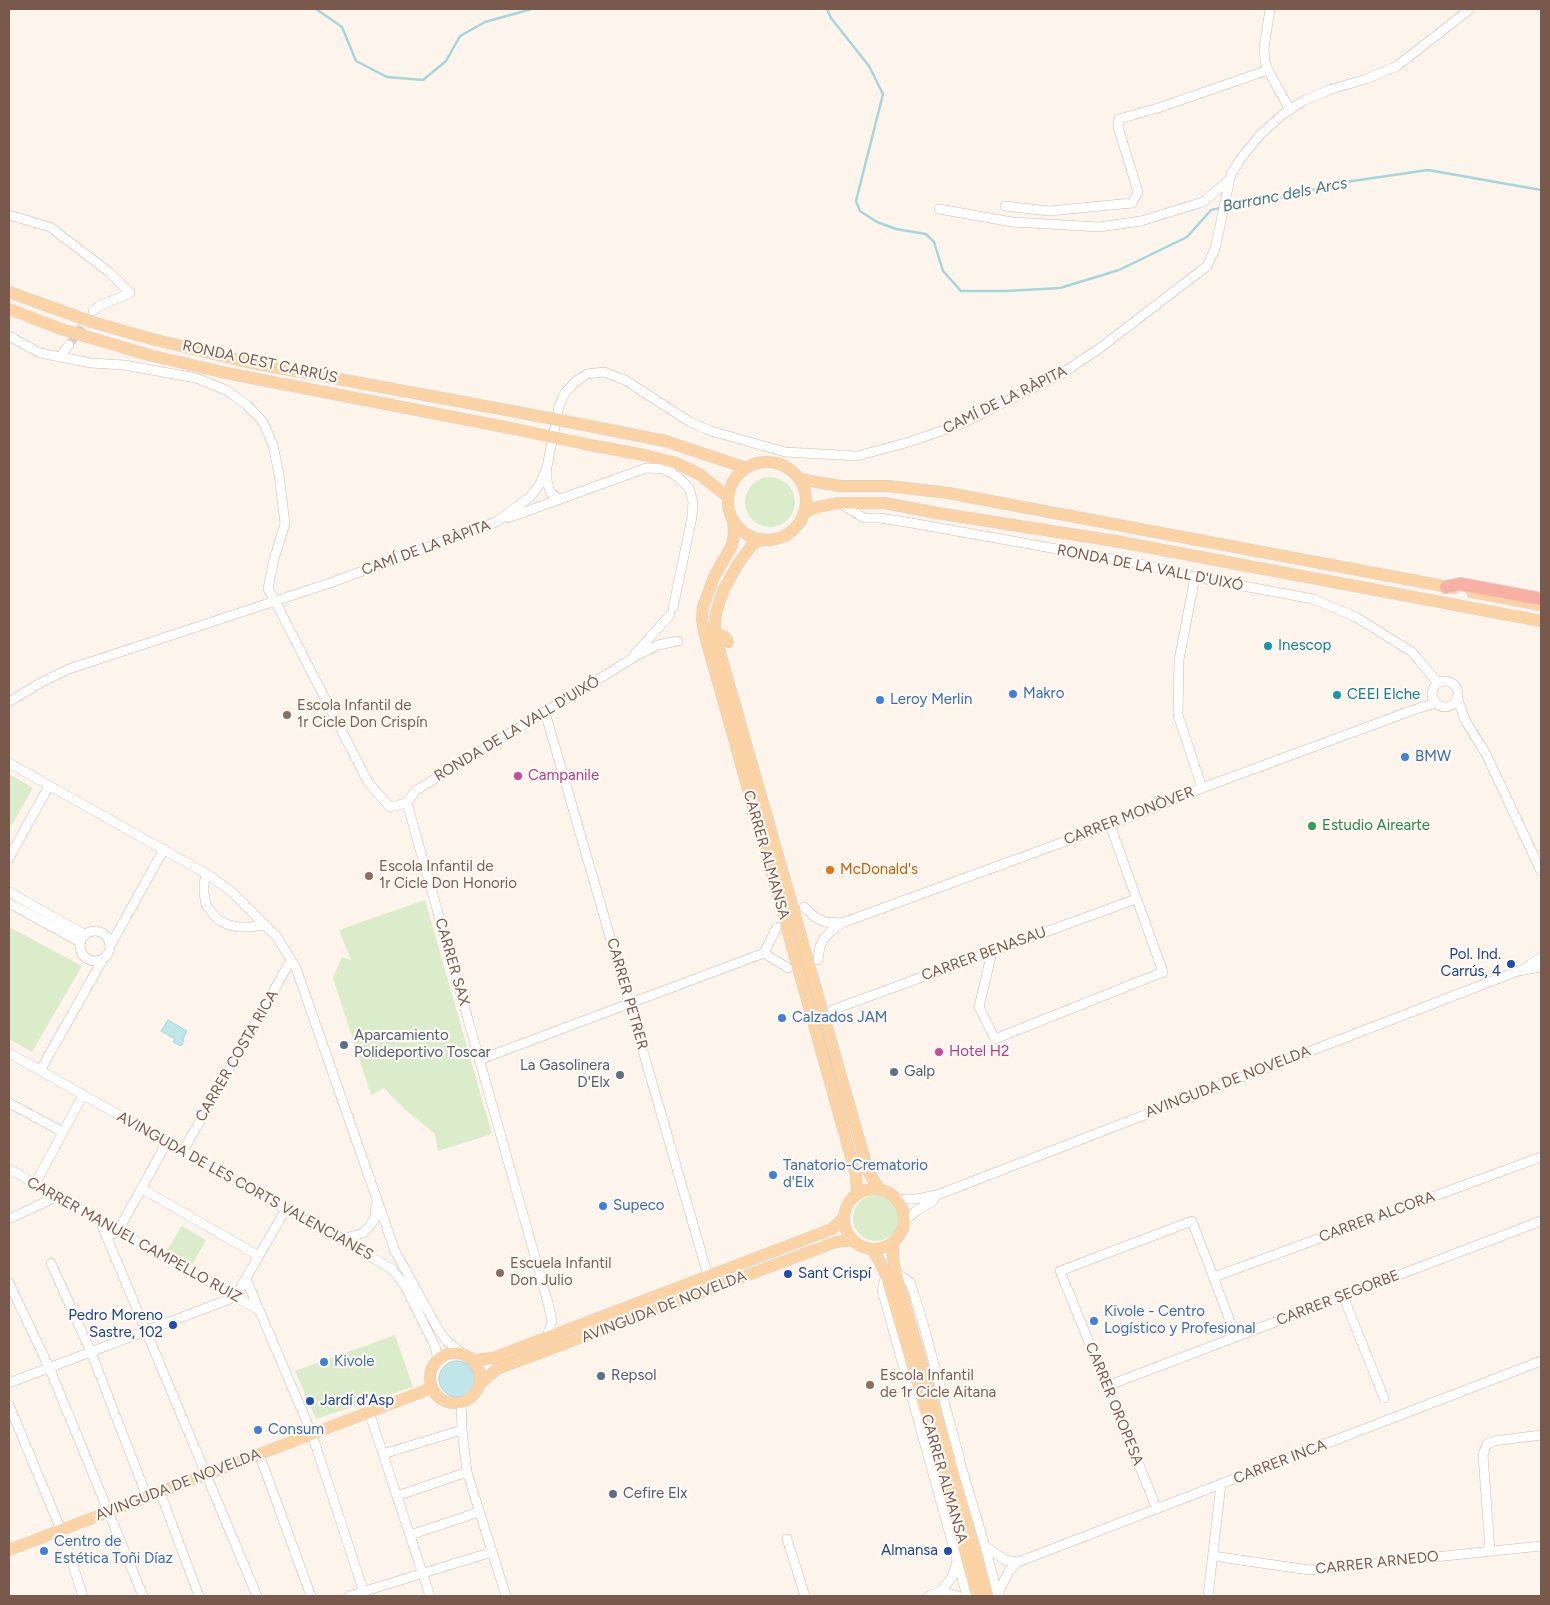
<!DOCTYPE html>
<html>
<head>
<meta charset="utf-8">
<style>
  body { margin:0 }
  #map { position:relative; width:1550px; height:1605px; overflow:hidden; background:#fdf5ec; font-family:Figtree,sans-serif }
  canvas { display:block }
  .frame { position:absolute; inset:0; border:10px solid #7a594d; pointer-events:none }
</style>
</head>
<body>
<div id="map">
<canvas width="1550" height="1605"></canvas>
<div class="frame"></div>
</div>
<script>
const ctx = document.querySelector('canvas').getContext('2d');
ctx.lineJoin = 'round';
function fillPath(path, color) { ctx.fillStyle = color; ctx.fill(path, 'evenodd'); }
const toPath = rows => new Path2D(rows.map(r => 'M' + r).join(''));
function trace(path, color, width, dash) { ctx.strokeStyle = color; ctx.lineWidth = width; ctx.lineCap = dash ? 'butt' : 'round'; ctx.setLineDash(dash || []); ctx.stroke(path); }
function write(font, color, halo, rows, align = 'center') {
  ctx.font = font + ' Figtree,sans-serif'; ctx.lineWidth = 4.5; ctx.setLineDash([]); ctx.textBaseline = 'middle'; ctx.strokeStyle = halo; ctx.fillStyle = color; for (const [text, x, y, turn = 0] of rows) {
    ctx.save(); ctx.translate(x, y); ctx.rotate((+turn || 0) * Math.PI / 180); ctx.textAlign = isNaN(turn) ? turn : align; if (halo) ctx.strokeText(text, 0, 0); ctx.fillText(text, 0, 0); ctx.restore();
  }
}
const green = toPath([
  '745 502a25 25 0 1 1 50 0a25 25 0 1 1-50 0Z',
  [9,774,33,788,9,830],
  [425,900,492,1134,438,1151,435,1134,403,1108,384,1088,371,1095,333,978,342,957,351,960,339,930],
  [9,927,82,966,32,1052,9,1039],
  '853 1218a23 23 0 1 1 46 0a23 23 0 1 1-46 0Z',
  [182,1226,206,1240,192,1265,167,1250],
  [395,1335,413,1387,316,1419,295,1371]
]);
const water = toPath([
  [168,1020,187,1031,183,1039,184,1041,181,1046,173,1042,175,1039,161,1031,168,1020],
  '439 1379a18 18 0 1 1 36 0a18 18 0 1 1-36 0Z'
]);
const stream = toPath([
  [316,9,342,27,356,61,387,77,423,80,446,61,460,36,485,22,532,9],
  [827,9,831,18,869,66,883,94,856,201,860,211,877,222,896,229,926,234,934,242,943,271,961,291,1006,291,1060,288,1119,270,1187,237,1211,210,1220,208],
  [1226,208,1264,202,1339,183,1428,170,1541,190]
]);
const minorTunnel = toPath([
  [69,345,93,311]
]);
const minor = toPath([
  [1270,9,1264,48,1265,62,1268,70,1290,110],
  [1005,206,1049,211,1132,203,1138,192,1118,127,1119,119,1158,108,1268,70],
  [939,209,1012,222,1099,227,1141,221,1203,202,1229,180],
  [9,215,50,227,109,272,130,293,99,306,93,311],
  [9,336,40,353,91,363,124,365,196,378,226,390,247,405,263,422,273,445,279,474,285,524,274,559,268,589,275,601,368,782,390,807,407,803,548,1303,552,1321,547,1336],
  [60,357,69,345],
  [665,470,678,477,689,488,693,502,692,517,673,608],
  [547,471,547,481,550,492,559,499],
  [839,503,864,518,880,518,906,522,1141,564,1195,577,1313,599,1356,617,1412,652,1438,683],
  [508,518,646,468,671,469],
  [1195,577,1179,660,1178,715,1202,788],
  [634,655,670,615],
  '1432 694a13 13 0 1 1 26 0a13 13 0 1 1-26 0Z',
  [1457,697,1465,720,1486,754,1541,871],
  [9,702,40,683,69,669,330,583,496,522,530,497,540,484,547,467,559,406,565,393,576,381,587,374,604,372,625,380,690,422,711,431,785,452,857,456,909,442,959,425,1061,374,1100,348,1207,266,1215,249,1231,174,1242,157,1260,135,1282,115,1303,101,1329,90,1366,79,1397,66,1470,9],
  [545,712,708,1276],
  [9,763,207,874,231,891,277,937,296,968,395,1251,438,1329,447,1341,463,1354],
  [407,803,415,791,638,655,658,645,678,641],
  [9,858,49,786],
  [207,874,204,882,204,894,206,905,218,920,229,925,239,927,250,927,264,925],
  [9,892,84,934],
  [9,903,80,942],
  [804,907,815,917,825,922,842,923],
  '80 946a15 15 0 1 1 30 0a15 15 0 1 1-30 0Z',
  [110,946,164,849],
  [992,952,979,1007,995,1039,1163,972,1110,825],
  [764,953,788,968],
  [818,960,820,946,824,939,831,931,842,923,1110,825,1202,788,1416,709,1436,703],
  [1525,968,1541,957],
  [832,1010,1136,899],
  [9,1053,392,1269,405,1286,435,1346,438,1360],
  [479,1060,764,953,777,927],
  [40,1071,103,959],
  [9,1103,63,1132],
  [183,1151,291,960],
  [9,1169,259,1310],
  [35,1184,83,1095],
  [142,1189,259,1256],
  [897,1199,916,1199,937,1195,1518,971,1541,967],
  [9,1219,56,1197],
  [100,1221,257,1596],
  [904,1222,916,1211,933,1201,937,1195],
  [114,1234,118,1231,167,1142],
  [338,1237,346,1238,363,1233,369,1227,375,1218,376,1204],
  [51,1263,91,1352,147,1497],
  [896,1273,910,1282,921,1316,960,1460,956,1479],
  [886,1275,882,1290,967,1596],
  [1214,1277,1541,1157],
  [246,1279,312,1434,365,1596],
  [9,1283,49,1367,143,1596],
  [1343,1296,1384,1398],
  [9,1383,235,1297,286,1209],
  [1107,1386,1541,1221],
  [461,1403,462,1430,467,1472,506,1596],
  [9,1405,61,1530,83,1596],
  [369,1412,430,1596],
  [259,1454,311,1596],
  [383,1454,462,1430],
  [960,1462,985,1546,998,1596],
  [160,1492,199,1596],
  [397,1496,467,1472],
  [1157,1509,1060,1271,1192,1221,1236,1337],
  [410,1535,479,1512],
  [787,1539,805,1596],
  [985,1546,1005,1560,1018,1562,1009,1571,1001,1587,998,1596],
  [1490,1551,1483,1455,1487,1444,1494,1441,1541,1435],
  [1213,1556,1309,1570,1541,1546],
  [957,1561,952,1577,941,1591,958,1596],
  [1018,1562,1541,1361],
  [349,1596,492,1552],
  [929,1596,941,1591],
  [1208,1596,1221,1484]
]);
const major = toPath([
  [9,292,92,322,148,338,247,362,517,412],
  [9,309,61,329,149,355,226,373,515,429],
  [590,426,665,441,746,468],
  [590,445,644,455,676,463,699,474,728,497],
  '728 501a39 39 0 1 1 78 0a39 39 0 1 1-78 0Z',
  [799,479,841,486,889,486,948,493,1454,588],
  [803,514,814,508,838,503,884,503,937,513,1115,541,1541,621],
  [733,520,734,535,732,545,714,577,703,607,702,619,704,632,856,1175,857,1194],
  [761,539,752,545,738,564,724,589,716,612,715,626,716,639,868,1171,879,1189],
  [1472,592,1541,605],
  [715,632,725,637,728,642],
  '844 1219a30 30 0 1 1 60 0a30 30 0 1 1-60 0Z',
  [893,1243,893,1259,896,1273,988,1596],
  [872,1249,880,1262,886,1275,942,1468,977,1596],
  '430 1378a25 25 0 1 1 50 0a25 25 0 1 1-50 0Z',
  [474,1360,493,1358,832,1229,844,1217],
  [481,1383,497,1369,836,1242,852,1240],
  [9,1550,432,1388]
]);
const highway = toPath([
  [1446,587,1460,584,1541,599]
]);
const majorBridge = toPath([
  [517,412,590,426],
  [515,429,590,445]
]);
const markers = [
  [1268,646,5,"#0f9aa8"],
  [1013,694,5,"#3f7fe0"],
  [1337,695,5,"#0f9aa8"],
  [880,700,5,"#3f7fe0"],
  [287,715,5,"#8d6e63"],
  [1405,757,5,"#3f7fe0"],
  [518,776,5,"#d1479c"],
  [1312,826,5,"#2e9e5b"],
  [830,870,5,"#e8710a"],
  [369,876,5,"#8d6e63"],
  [1511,964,5,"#1a4fb4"],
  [782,1018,5,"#3f7fe0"],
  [344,1045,5,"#5c6f8a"],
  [939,1052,5,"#d1479c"],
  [894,1072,5,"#5c6f8a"],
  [620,1075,5,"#5c6f8a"],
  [773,1175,5,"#3f7fe0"],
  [603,1206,5,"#3f7fe0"],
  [500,1273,5,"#8d6e63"],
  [788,1274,5,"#1a4fb4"],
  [1094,1321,5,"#3f7fe0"],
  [173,1325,5,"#1a4fb4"],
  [324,1362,5,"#3f7fe0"],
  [601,1376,5,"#5c6f8a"],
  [870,1385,5,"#8d6e63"],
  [310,1401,5,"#1a4fb4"],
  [258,1430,5,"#3f7fe0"],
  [613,1494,5,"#5c6f8a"],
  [44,1551,5,"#3f7fe0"],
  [948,1551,5,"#1a4fb4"]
];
const streetNames = [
  ["RONDA OEST CARRÚS",260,362,12],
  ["CAMÍ DE LA RÀPITA",1005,400,-26],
  ["CAMÍ DE LA RÀPITA",426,548,-20],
  ["RONDA DE LA VALL D'UIXÓ",1150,568,11],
  ["RONDA DE LA VALL D'UIXÓ",517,729,-31],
  ["CARRER MONÒVER",1129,816,-21],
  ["CARRER ALMANSA",766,855,74],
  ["CARRER BENASAU",984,954,-20],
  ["CARRER SAX",452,962,74],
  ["CARRER PETRER",627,994,74],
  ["CARRER COSTA RICA",237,1056,-60],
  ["AVINGUDA DE NOVELDA",1228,1082,-21],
  ["AVINGUDA DE LES CORTS VALENCIANES",245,1186,29],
  ["CARRER ALCORA",1377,1217,-20],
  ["CARRER MANUEL CAMPELLO RUIZ",134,1240,29],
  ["CARRER SEGORBE",1338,1298,-21],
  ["AVINGUDA DE NOVELDA",664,1307,-21],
  ["CARRER OROPESA",1114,1404,68],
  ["CARRER INCA",1280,1462,-21],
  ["CARRER ALMANSA",944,1479,74],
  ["AVINGUDA DE NOVELDA",178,1485,-21],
  ["CARRER ARNEDO",1377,1563,-6]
];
const cultureNames = [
  ["Inescop",1278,646],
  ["CEEI Elche",1347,695]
];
const shopNames = [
  ["Makro",1023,694],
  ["Leroy Merlin",890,700],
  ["BMW",1415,757],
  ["Calzados JAM",792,1018],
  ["Tanatorio-Crematorio",783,1166],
  ["d'Elx",783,1183],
  ["Supeco",613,1206],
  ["Kivole - Centro",1104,1312],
  ["Logístico y Profesional",1104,1329],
  ["Kivole",334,1362],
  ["Consum",268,1430],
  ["Centro de",54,1542],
  ["Estética Toñi Díaz",54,1559]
];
const educationNames = [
  ["Escola Infantil de",297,706],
  ["1r Cicle Don Crispín",297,723],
  ["Escola Infantil de",379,867],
  ["1r Cicle Don Honorio",379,884],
  ["Escuela Infantil",510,1264],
  ["Don Julio",510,1281],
  ["Escola Infantil",880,1376],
  ["de 1r Cicle Aitana",880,1393]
];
const hotelNames = [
  ["Campanile",528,776],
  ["Hotel H2",949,1052]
];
const leisureNames = [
  ["Estudio Airearte",1322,826]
];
const foodNames = [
  ["McDonald's",840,870]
];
const transitNames = [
  ["Pol. Ind.",1501,955],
  ["Carrús, 4",1501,972],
  ["Sant Crispí",798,1274,"left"],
  ["Pedro Moreno",163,1316],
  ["Sastre, 102",163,1333],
  ["Jardí d'Asp",320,1401,"left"],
  ["Almansa",938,1551]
];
const serviceNames = [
  ["Aparcamiento",354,1036],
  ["Polideportivo Toscar",354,1053],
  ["La Gasolinera",610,1066,"right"],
  ["D'Elx",610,1083,"right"],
  ["Galp",904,1072],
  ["Repsol",611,1376],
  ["Cefire Elx",623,1494]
];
const waterNames = [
  ["Barranc dels Arcs",1285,195,-11]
];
fillPath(green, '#daecc9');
fillPath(water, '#bfe6e8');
trace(water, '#a5d7da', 1);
trace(stream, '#a5d7da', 2.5);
trace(minorTunnel, '#dccec4', 9, [9, 4.5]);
trace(minor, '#d1bbb0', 10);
trace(major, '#dad1cd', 12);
trace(highway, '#dad1cd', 14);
trace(minor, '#fff', 9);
trace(major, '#fbd3a4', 11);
trace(highway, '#f7b0a2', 12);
trace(majorBridge, '#dad1cd', 12, []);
trace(majorBridge, '#fbd3a4', 11);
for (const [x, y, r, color] of markers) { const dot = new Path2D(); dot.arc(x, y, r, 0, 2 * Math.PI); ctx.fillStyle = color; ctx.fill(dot); trace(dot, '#fff9f3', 2); }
write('15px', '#7a594d', '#fff9f3', streetNames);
write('15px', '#0d838f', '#fff9f3', cultureNames, 'left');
write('15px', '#366cbe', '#fff9f3', shopNames, 'left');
write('15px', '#785e54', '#fff9f3', educationNames, 'left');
write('15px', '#b23c85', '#fff9f3', hotelNames, 'left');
write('15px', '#27864d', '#fff9f3', leisureNames, 'left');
write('15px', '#c56008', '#fff9f3', foodNames, 'left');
write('15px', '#164399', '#fff9f3', transitNames, 'right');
write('15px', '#4e5e75', '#fff9f3', serviceNames, 'left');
write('italic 16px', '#407a7e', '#fff9f3', waterNames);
</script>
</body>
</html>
